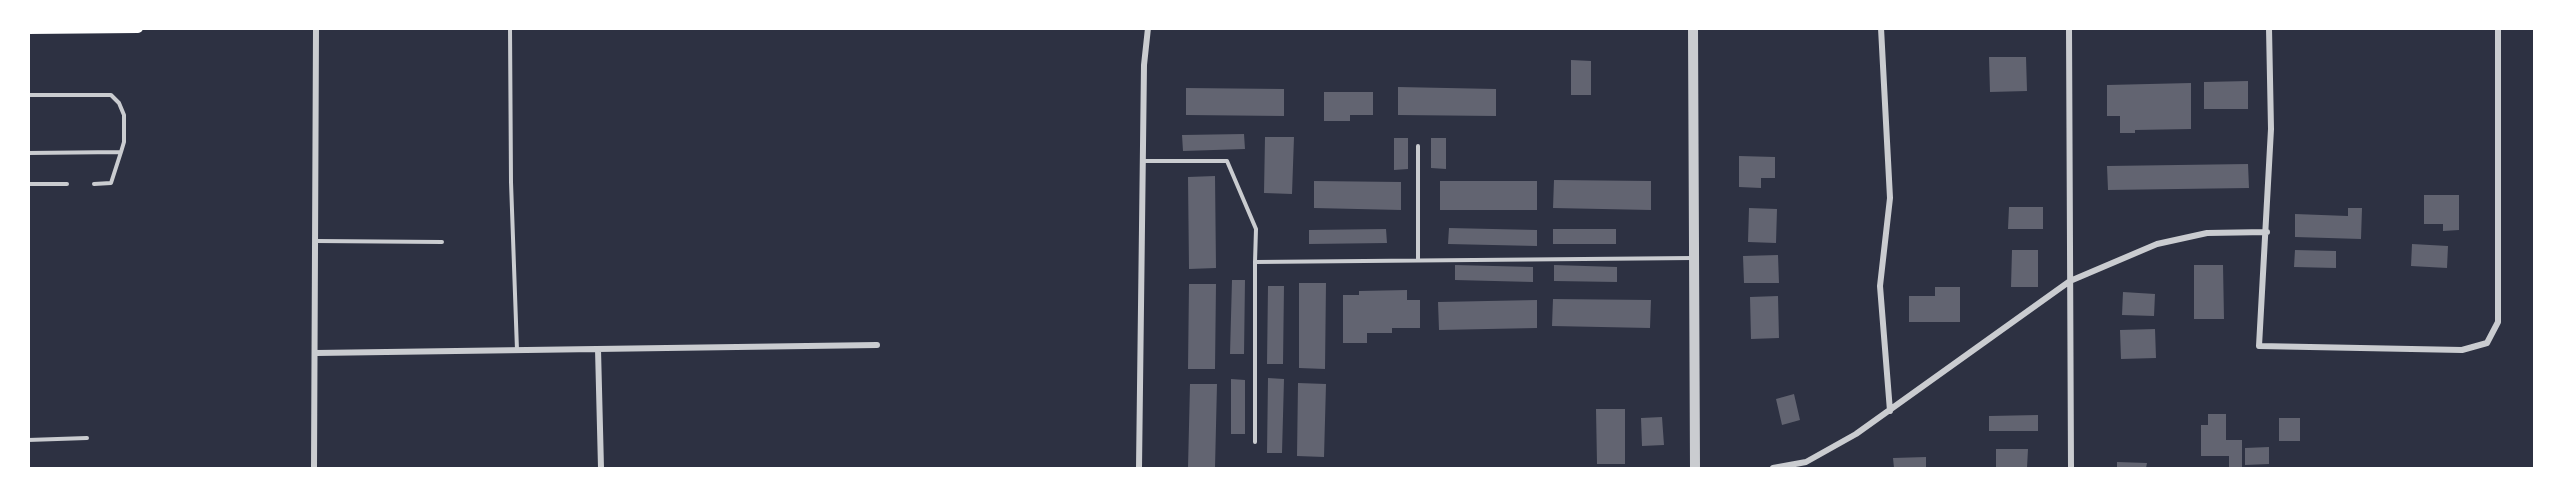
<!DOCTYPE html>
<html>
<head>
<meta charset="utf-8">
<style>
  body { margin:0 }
  #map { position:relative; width:2563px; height:497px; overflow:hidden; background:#2d3142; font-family:Signika,sans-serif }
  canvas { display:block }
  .frame { position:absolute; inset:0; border:30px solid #fff; pointer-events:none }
</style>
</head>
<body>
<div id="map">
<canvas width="2563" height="497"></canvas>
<div class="frame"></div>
</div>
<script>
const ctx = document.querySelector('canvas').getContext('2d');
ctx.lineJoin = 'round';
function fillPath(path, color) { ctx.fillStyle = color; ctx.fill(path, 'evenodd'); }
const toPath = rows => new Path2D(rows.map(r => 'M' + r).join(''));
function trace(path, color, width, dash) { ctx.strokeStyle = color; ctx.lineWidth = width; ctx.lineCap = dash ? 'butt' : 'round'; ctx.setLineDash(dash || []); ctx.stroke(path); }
const building = toPath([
  [1989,57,2026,57,2027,91,1990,92],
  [1571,60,1591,61,1591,95,1571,95],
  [2248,81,2248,109,2204,109,2204,82],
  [2191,83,2191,129,2135,130,2135,133,2120,133,2120,116,2107,116,2107,85],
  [1398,87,1496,89,1496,116,1398,115],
  [1186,88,1284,89,1284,116,1186,115],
  [1324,92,1373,92,1373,115,1350,115,1350,121,1324,121],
  [1244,134,1245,149,1183,151,1182,135],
  [1265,137,1294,137,1292,194,1264,193],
  [1394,138,1408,138,1408,169,1394,170],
  [1431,138,1446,138,1446,169,1431,168],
  [1739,156,1775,157,1775,178,1761,178,1761,188,1739,187],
  [2248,164,2249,188,2108,190,2107,166],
  [1215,176,1216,268,1189,269,1188,177],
  [1554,180,1651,181,1651,210,1553,208],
  [1314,181,1401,182,1401,210,1314,208],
  [1440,181,1537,181,1537,210,1440,210],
  [2424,195,2459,195,2459,230,2443,231,2443,224,2424,224],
  [2009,207,2043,207,2043,229,2008,229],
  [1749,208,1777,209,1776,243,1748,242],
  [2348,208,2362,208,2361,239,2295,237,2295,214,2348,216],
  [1449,228,1537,230,1537,246,1448,244],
  [1386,229,1387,243,1309,244,1309,230],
  [1553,229,1616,229,1616,244,1553,244],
  [2412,244,2448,246,2447,268,2411,266],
  [2012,250,2038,250,2038,287,2011,287],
  [2295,250,2336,251,2336,268,2294,267],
  [1778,255,1779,283,1744,283,1743,256],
  [1455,265,1533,267,1533,282,1455,280],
  [1554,265,1617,267,1617,282,1554,281],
  [2194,265,2223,265,2224,319,2194,319],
  [1232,280,1245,280,1244,354,1230,354],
  [1299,283,1326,283,1325,369,1299,368],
  [1189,284,1216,284,1215,369,1188,369],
  [1268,286,1284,286,1283,364,1267,364],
  [1935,287,1960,287,1960,322,1909,322,1909,296,1935,296],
  [1407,290,1407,300,1420,300,1420,328,1392,328,1392,333,1367,333,1367,343,1343,343,1343,295,1359,295,1359,291],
  [2123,292,2155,294,2154,316,2122,315],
  [1778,296,1779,338,1751,339,1750,297],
  [1553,299,1651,300,1650,328,1552,326],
  [1537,300,1537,328,1439,330,1438,302],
  [2155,329,2156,358,2121,359,2120,330],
  [1268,378,1284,379,1282,453,1267,453],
  [1231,379,1245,380,1245,434,1231,434],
  [1298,383,1326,384,1324,457,1297,456],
  [1190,384,1217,384,1215,468,1188,468],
  [1794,394,1800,420,1782,425,1776,399],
  [1596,409,1625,409,1625,464,1597,464],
  [2208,414,2226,414,2226,440,2242,440,2242,468,2229,468,2229,456,2201,456,2201,425,2208,425],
  [2038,415,2038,431,1989,431,1989,416],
  [1662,417,1664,445,1642,446,1641,418],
  [2279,418,2300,418,2300,441,2279,441],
  [2269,447,2269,464,2245,465,2245,448],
  [1996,449,2028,449,2027,468,1996,468],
  [1926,457,1926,468,1894,468,1893,458],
  [2117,462,2147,463,2146,468,2117,468]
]);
const service = toPath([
  [510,28,511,182,517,350],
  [28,95,111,95,119,103,124,115,124,142,121,152,28,153],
  [1418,146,1418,259],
  [1143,161,1227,161,1256,229,1255,262],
  [28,184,67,184],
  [94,184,111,183,121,152],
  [316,241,442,242],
  [28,440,87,438],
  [1255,442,1255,262,1693,258]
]);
const minor = toPath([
  [1881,28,1890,198,1880,286,1890,411],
  [2069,28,2071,468],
  [2269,28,2271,129,2259,346,2462,350,2487,343,2498,322,2498,28],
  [598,349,601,468],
  [316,353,877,345],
  [314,468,316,28],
  [1139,468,1144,65,1148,28],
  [1773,468,1806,462,1856,434,2070,281,2157,244,2207,233,2267,232]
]);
const tertiary = toPath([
  [1693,28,1695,468]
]);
const secondary = toPath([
  [28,29,138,28]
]);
fillPath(building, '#626471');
trace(service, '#caccd0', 4);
trace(minor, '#caccd0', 6);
trace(tertiary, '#caccd0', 10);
trace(secondary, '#fff', 10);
</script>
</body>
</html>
